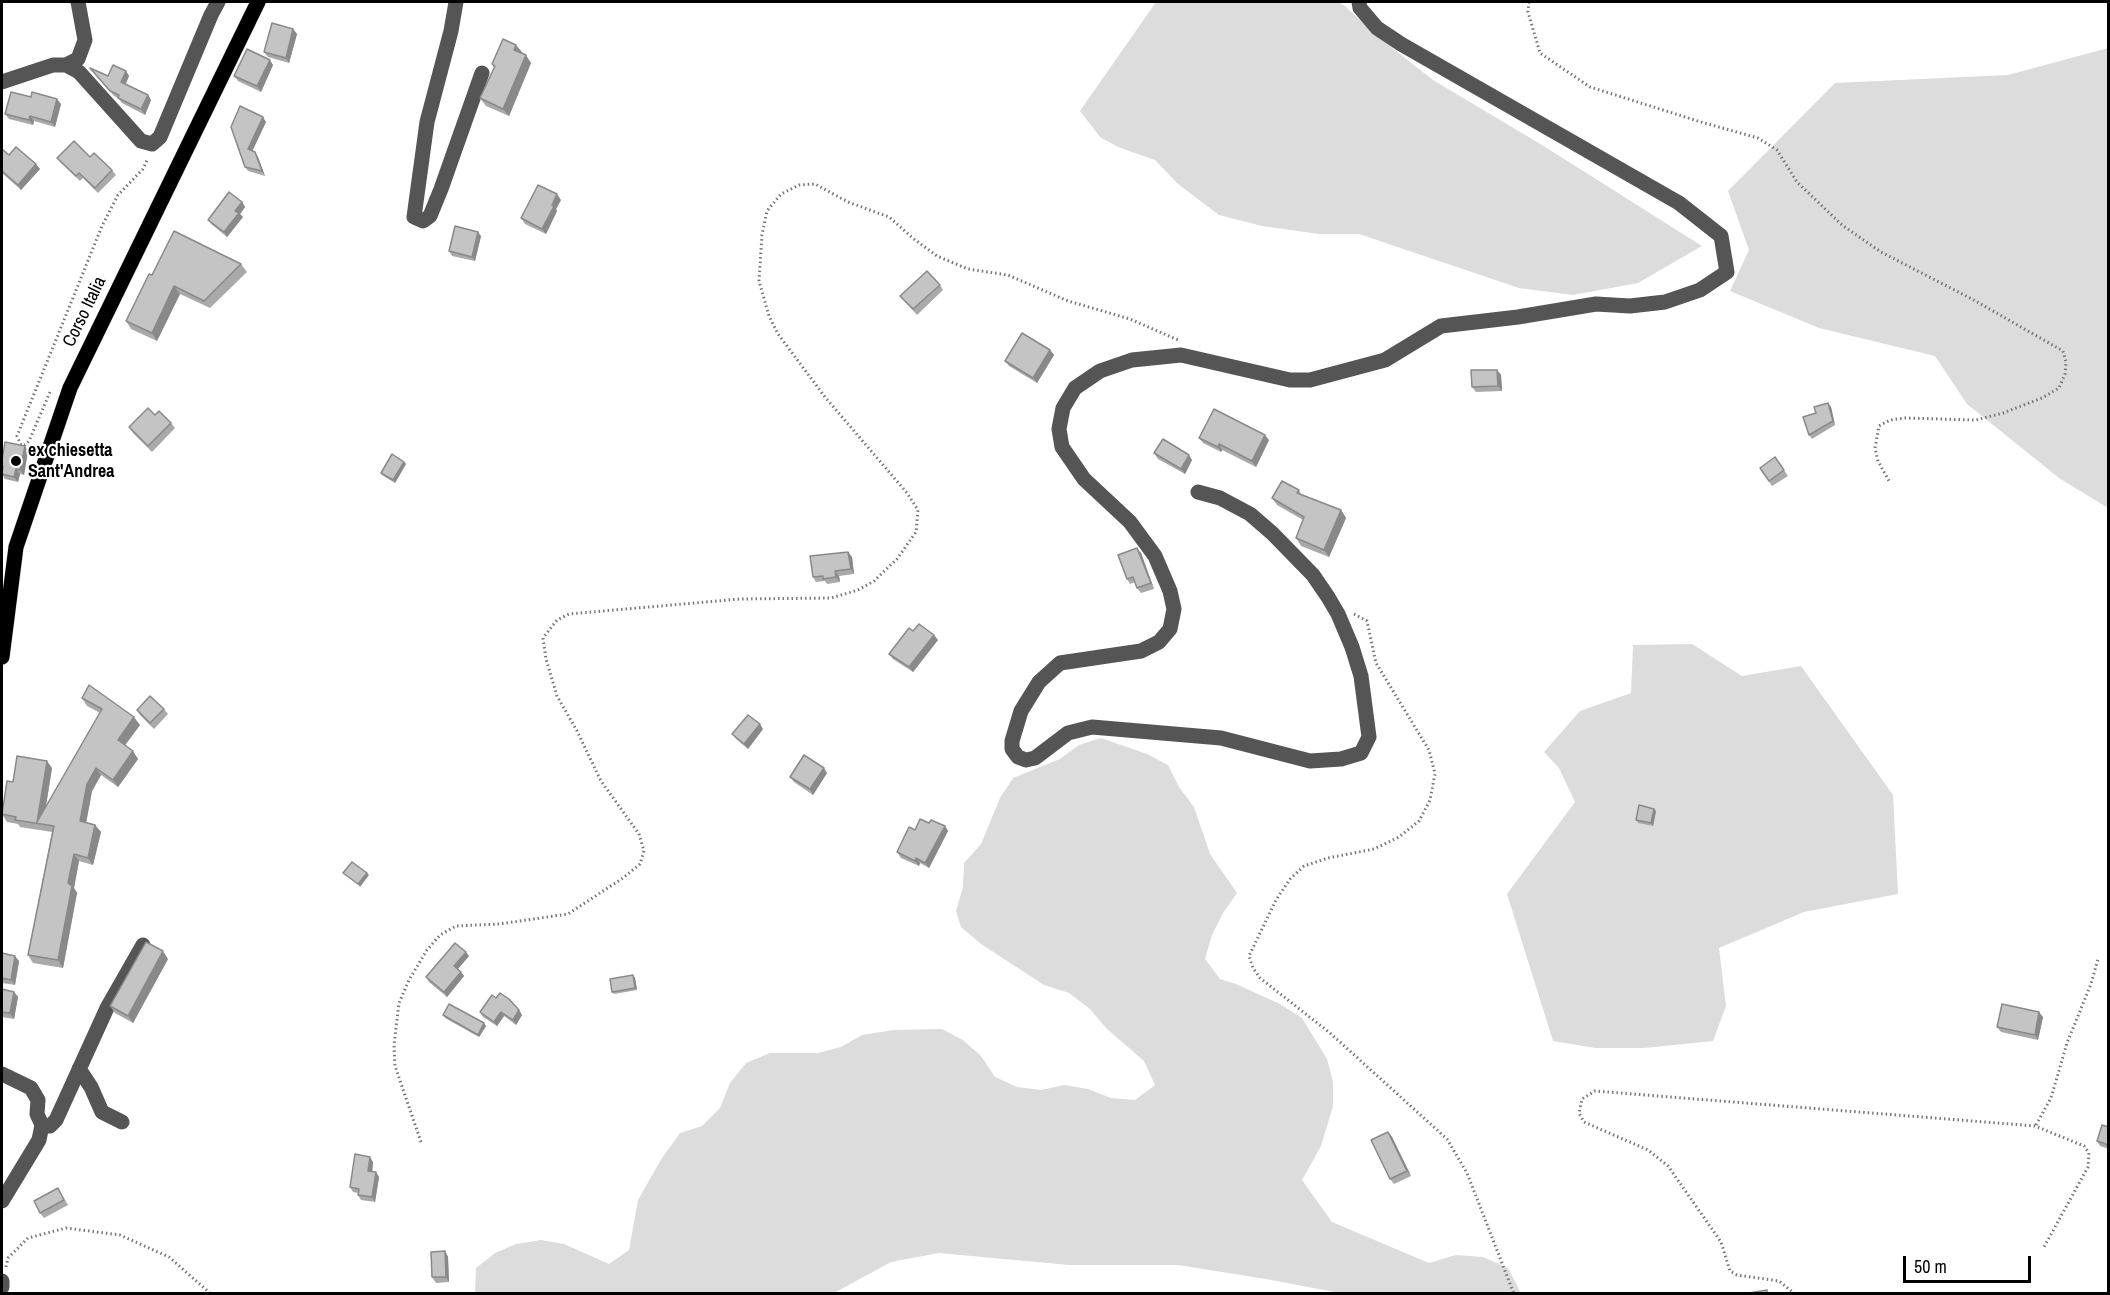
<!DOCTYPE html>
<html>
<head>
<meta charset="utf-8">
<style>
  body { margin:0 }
  #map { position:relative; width:2110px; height:1295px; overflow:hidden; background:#fff; font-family:"Archivo Narrow",sans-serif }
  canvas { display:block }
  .frame { position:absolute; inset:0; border:3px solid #000; pointer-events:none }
  .scale { position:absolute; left:1903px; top:1256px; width:128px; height:27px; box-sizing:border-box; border:3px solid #000; border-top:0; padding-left:8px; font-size:18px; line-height:21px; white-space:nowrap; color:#000; -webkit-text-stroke:4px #fff; paint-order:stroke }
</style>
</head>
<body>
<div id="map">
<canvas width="2110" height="1295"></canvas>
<div class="frame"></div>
<div class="scale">50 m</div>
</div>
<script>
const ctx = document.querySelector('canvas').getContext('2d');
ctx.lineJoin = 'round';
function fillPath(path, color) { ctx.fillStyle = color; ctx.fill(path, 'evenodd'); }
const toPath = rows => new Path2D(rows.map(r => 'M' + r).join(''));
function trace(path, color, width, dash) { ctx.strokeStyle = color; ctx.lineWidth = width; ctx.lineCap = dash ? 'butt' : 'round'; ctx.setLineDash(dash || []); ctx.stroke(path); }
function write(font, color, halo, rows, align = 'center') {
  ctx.font = font + ' "Archivo Narrow",sans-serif'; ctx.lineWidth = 4.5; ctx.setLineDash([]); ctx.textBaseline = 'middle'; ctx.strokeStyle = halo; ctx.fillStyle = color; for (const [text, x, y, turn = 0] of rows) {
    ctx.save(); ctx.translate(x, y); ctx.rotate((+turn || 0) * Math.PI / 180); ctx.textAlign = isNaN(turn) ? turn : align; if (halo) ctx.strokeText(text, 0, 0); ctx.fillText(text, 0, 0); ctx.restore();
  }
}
const green = toPath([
  [1156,2,1338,2,1345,6,1377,36,1433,80,1542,145,1702,246,1638,283,1573,295,1519,288,1359,234,1319,234,1262,226,1219,215,1178,184,1155,160,1118,147,1100,137,1080,111],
  [2108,48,2108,508,2059,478,1967,404,1935,356,1819,328,1730,291,1749,250,1728,191,1835,83,2008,75],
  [1692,644,1742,676,1801,666,1893,795,1898,894,1804,912,1719,948,1726,1006,1713,1041,1644,1048,1595,1048,1553,1041,1507,894,1575,802,1559,768,1544,752,1580,711,1631,693,1633,645],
  [1101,738,1147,754,1168,765,1179,787,1194,807,1210,854,1237,893,1223,913,1212,935,1205,959,1220,979,1236,984,1280,1004,1302,1018,1327,1059,1333,1082,1333,1106,1321,1146,1302,1180,1332,1222,1429,1263,1456,1255,1483,1257,1508,1268,1521,1293,1340,1293,1266,1279,1178,1265,1069,1265,939,1253,891,1262,834,1293,475,1293,476,1268,495,1253,516,1244,541,1240,564,1244,609,1264,629,1250,638,1200,662,1158,680,1133,702,1126,720,1108,730,1083,746,1063,770,1053,818,1053,841,1047,862,1035,894,1030,942,1029,963,1040,981,1056,995,1077,1017,1087,1041,1090,1064,1085,1088,1089,1111,1098,1135,1100,1155,1085,1144,1061,1106,1028,1090,1009,1069,993,1044,985,981,944,961,927,956,911,963,887,964,863,981,844,1000,798,1013,778,1060,759,1079,745]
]);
const path = toPath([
  [1529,2,1528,12,1540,53,1590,87,1701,122,1758,138,1777,150,1797,182,1842,225,1881,252,1972,299,2063,351,2066,362,2065,374,2059,388,2042,398,2003,413,1976,420,1905,418,1890,420,1879,426,1875,448,1878,461,1889,481],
  [50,392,29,441,25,445,21,445,17,436,102,226,118,195,143,169,148,158],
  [1354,614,1367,621,1376,663,1429,750,1435,774,1430,800,1419,821,1399,837,1374,849,1328,858,1304,866,1290,879,1276,900,1249,956,1253,968,1260,978,1330,1033,1447,1139,1467,1173,1514,1294],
  [2036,1125,2051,1098,2067,1043,2091,984,2098,959],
  [421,1142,395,1066,394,1045,399,1003,409,980,427,950,440,935,456,926,499,924,568,914,623,878,640,864,644,851,639,834,601,781,577,731,557,696,546,659,543,638,557,620,569,614,740,599,831,598,858,590,874,581,897,559,916,532,918,510,907,493,825,397,778,334,769,316,759,281,762,235,767,211,781,194,799,185,815,184,848,202,889,217,914,239,937,256,968,269,1008,275,1068,301,1130,319,1178,340],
  [6,1267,8,1258,28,1238,66,1228,120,1235,169,1257,211,1294],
  [1795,1294,1779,1281,1737,1275,1730,1271,1721,1242,1668,1166,1648,1150,1584,1122,1579,1113,1582,1099,1595,1091,2035,1126,2084,1146,2089,1153,2088,1167,2044,1247]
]);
const minor = toPath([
  [456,2,451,31,427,122,414,217,423,221,430,216,441,189,482,73],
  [66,65,78,59,85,40,78,2],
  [2,82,53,65,66,65,79,72,141,141,152,144,160,137,211,15,218,2],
  [1198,492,1220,498,1250,514,1272,533,1313,575,1328,597,1338,614,1352,647,1361,676,1369,737,1361,753,1341,759,1310,761,1221,738,1092,727,1068,733,1035,758,1026,760,1018,757,1012,749,1012,741,1021,711,1039,682,1060,663,1141,651,1159,642,1170,629,1174,609,1170,591,1155,556,1130,522,1084,479,1062,447,1059,429,1063,408,1075,388,1100,371,1132,360,1181,355,1290,380,1310,380,1385,360,1441,326,1518,317,1596,304,1630,306,1665,302,1700,290,1727,272,1721,236,1679,203,1401,44,1377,28,1360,8,1359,2],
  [79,1069,91,1087,102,1112,122,1122],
  [2,1074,31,1088,38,1100,37,1114,42,1125,39,1140,2,1201],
  [42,1125,50,1126,56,1120,107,1008,143,945],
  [2,1281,2,1287]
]);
const major = toPath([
  [2,657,16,547,70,388,258,2]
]);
const wall = toPath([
  [293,29,297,34,289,63,268,57,264,52],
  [522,52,531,63,509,116,486,106,480,98,494,68,492,64],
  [273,65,261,92,238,81,234,76],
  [90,68,108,76,126,71,129,76,126,84,148,95,151,100,145,115,122,103,118,98,114,96],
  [61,104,55,127,34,121,33,125,9,119,5,114],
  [266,122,252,151,258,157,265,176,248,171,245,167,231,127],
  [2,149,9,155,36,164,40,169,21,190,2,173],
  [90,157,112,170,116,175,98,193,83,178,80,181,61,163,57,158],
  [561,200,556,209,557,211,546,234,525,224,521,218],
  [242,202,245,207,240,214,243,217,227,237,211,224,208,220],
  [481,236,475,261,452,256,449,251],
  [241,264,247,272,210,308,180,294,157,341,131,329,126,321,152,275],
  [940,285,943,290,917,315,900,296],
  [1050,350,1054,355,1037,383,1009,366,1005,361],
  [1497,370,1501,375,1502,391,1476,392,1472,387],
  [1828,403,1831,407,1835,425,1812,439,1809,435,1816,413],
  [155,415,171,423,175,428,152,452,133,433,129,427],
  [1199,438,1269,440,1256,467,1222,450,1221,452,1203,443],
  [28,451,24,475,20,474,18,482,5,479,2,474,2,460],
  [1154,453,1192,460,1185,474,1158,459],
  [1775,457,1788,476,1772,486,1760,468],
  [404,462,406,464,395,483,382,475,381,473],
  [1299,490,1301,494,1341,510,1346,518,1329,557,1301,546,1296,538,1303,520,1277,505,1272,498],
  [848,552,852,557,854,574,839,576,840,582,827,584,825,581,816,582,813,577],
  [1141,553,1154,589,1141,593,1137,588,1135,582,1130,584,1127,579],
  [938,640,913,672,893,659,889,654],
  [82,698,140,725,125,745,138,759,118,787,101,775,92,791,86,823,95,825,101,832,93,865,79,861,74,888,77,893,63,968,33,963,28,955,52,832,20,827,18,824,7,822,2,814,13,782,52,768,46,806,100,713,87,706],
  [164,709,168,714,154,729,140,715,137,710],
  [763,729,748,749,736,739,732,734],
  [827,773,813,795,794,782,790,777],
  [1654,809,1656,811,1653,826,1638,823,1636,820],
  [929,823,945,826,948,831,929,868,920,863,919,866,901,858,897,852,915,830],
  [2,953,19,961,15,985,2,983],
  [469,956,458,969,464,976,447,997,429,982,426,977],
  [168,959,133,1023,115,1013,110,1006],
  [633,975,635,978,637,990,614,994,612,992],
  [2,989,14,992,18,997,14,1019,2,1017],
  [496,998,522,1015,516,1025,504,1016,497,1026,483,1017,480,1012],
  [443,1015,486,1026,479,1037,445,1018],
  [2043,1017,2038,1040,2001,1032,1997,1027],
  [2109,1127,2109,1149,2100,1146,2097,1141],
  [1388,1132,1392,1137,1411,1176,1394,1184,1390,1179],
  [373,1162,372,1171,379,1177,375,1202,361,1200,358,1195,358,1193,353,1192,350,1187],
  [58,1188,68,1205,44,1218,40,1213],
  [445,1251,448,1257,449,1282,436,1283,432,1277]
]);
const shadedWall = toPath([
  [293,29,297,34,289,63,286,58],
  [516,45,522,52,519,57,514,50],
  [526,55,531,63,509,116,503,109],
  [270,60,273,65,261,92,257,86],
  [126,71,129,76,124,87,121,82],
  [148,95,151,100,145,115,141,109],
  [57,99,61,104,55,127,51,122],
  [30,116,34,121,33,125,29,120],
  [263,117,266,122,251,154,248,149],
  [255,152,258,157,265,176,262,171],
  [36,164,40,169,21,190,18,185],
  [557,194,561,200,556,209,557,211,546,234,542,229,552,205],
  [242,202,245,207,240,214,243,217,227,237,224,232,235,211],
  [478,232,481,236,475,261,472,257],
  [174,286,180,294,157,341,152,333],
  [1050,350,1054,355,1037,383,1033,378],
  [1497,370,1501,375,1502,391,1498,386],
  [1828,403,1831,407,1835,425,1833,421],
  [1265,435,1269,440,1256,467,1252,461],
  [1219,444,1222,450,1221,452,1218,447],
  [25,446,28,451,24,475,20,470],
  [1189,455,1192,460,1185,474,1181,469],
  [404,462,406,464,395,483,393,480],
  [16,469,20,474,18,482,14,477],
  [1341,510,1346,518,1329,557,1324,550],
  [1137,548,1141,553,1154,589,1151,583],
  [848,552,852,557,854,574,851,569],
  [835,571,839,576,840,582,836,577],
  [934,635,938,640,913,672,909,667],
  [134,717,140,725,123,748,118,740],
  [760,724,763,729,748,749,744,744],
  [133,751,138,759,118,787,113,780],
  [47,761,52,768,43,824,37,822],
  [96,768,101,775,92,791,85,829,80,821,87,784],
  [824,768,827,773,813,795,810,789],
  [1654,809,1656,811,1653,826,1651,823],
  [95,825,101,832,93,865,88,858],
  [945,826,948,831,929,868,925,863],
  [74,854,79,861,74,888,77,893,63,968,58,960,68,883],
  [916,858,920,863,919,866,915,861],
  [367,873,369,875,360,887,358,884],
  [163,951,168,959,133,1023,128,1016],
  [466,952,469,956,457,970,454,966],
  [15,956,19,961,15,985,11,980],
  [461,972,464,976,447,997,444,992],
  [633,975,635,978,637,990,635,988],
  [14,992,18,997,14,1019,10,1013],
  [519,1010,522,1015,516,1025,513,1020],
  [501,1012,504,1016,497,1026,494,1022],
  [2039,1012,2043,1017,2038,1040,2035,1035],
  [484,1023,486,1026,479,1037,478,1035],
  [1388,1132,1392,1137,1411,1176,1407,1171],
  [370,1157,373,1162,372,1175,368,1171],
  [376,1172,379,1177,375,1202,372,1197],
  [445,1251,448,1257,449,1282,446,1277]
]);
const building = toPath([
  [272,23,293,29,286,58,264,52,272,23],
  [503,39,516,45,514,50,526,55,503,109,480,98,495,66,492,64,503,39],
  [247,49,270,60,257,86,234,76,247,49],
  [113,65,126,71,121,82,148,95,141,109,118,98,119,95,110,91,90,68,108,76,113,65],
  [11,92,31,97,32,92,57,99,51,122,30,116,29,120,5,114,11,92],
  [240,106,263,117,248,149,255,152,262,171,245,167,231,127,240,106],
  [74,141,90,157,94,153,112,170,95,188,79,173,76,176,57,158,74,141],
  [16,147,36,164,18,185,2,171,2,149,9,155,16,147],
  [538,185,557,194,552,205,554,206,542,229,521,218,538,185],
  [229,192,242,202,235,211,239,213,224,232,208,220,229,192],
  [455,226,478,232,472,257,449,251,455,226],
  [174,231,241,264,204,301,174,286,152,333,126,321,149,274,152,275,174,231],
  [927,271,940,285,913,309,900,296,927,271],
  [1022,333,1050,350,1033,378,1005,361,1022,333],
  [1471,370,1497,370,1498,386,1472,387,1471,370],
  [1828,403,1833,421,1809,435,1803,417,1816,413,1814,407,1828,403],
  [148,408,155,415,159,411,171,423,148,446,129,427,148,408],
  [1214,409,1265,435,1252,461,1219,444,1218,447,1199,438,1214,409],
  [1163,439,1189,455,1181,469,1154,453,1163,439],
  [5,442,25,446,20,470,16,469,14,477,2,474,3,466,2,466,2,460,5,442],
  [392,454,404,462,393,480,381,473,392,454],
  [1775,457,1784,470,1769,481,1760,468,1775,457],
  [1282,481,1299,490,1297,493,1341,510,1324,550,1296,538,1304,517,1272,498,1282,481],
  [1137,548,1151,583,1137,588,1133,577,1127,579,1118,555,1137,548],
  [848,552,851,569,835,571,836,577,823,579,823,576,813,577,810,556,848,552],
  [919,624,934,635,909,667,889,654,909,628,913,631,919,624],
  [89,685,134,717,118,740,133,751,113,780,96,768,87,784,80,821,95,825,88,858,74,854,68,883,72,886,58,960,28,955,54,826,15,820,16,817,2,814,7,781,13,782,17,756,47,761,37,822,102,709,82,698,89,685],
  [150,696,164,709,150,723,137,710,150,696],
  [748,715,760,724,744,744,732,734,748,715],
  [804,755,824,768,810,789,790,777,804,755],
  [1639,805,1654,809,1651,823,1636,820,1639,805],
  [920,819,929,823,931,820,945,826,925,863,916,858,915,861,897,852,909,827,915,830,920,819],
  [352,862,367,873,358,884,343,873,352,862],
  [146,942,163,951,128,1016,110,1006,146,942],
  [455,943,466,952,454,966,461,972,444,992,426,977,455,943],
  [2,953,15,956,11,980,2,978,2,953],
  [633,975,635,988,612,992,610,979,633,975],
  [2,989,14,992,10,1013,2,1012,2,989],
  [500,993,509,999,519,1010,513,1020,501,1012,494,1022,480,1012,492,995,496,998,500,993],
  [449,1004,484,1023,478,1035,443,1015,449,1004],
  [2002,1004,2039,1012,2035,1035,1997,1027,2002,1004],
  [2102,1125,2109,1127,2109,1145,2097,1141,2102,1125],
  [1388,1132,1407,1171,1390,1179,1371,1140,1388,1132],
  [355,1154,370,1157,368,1171,376,1172,372,1197,358,1195,359,1189,350,1187,355,1154],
  [58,1188,64,1200,40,1213,34,1201,58,1188],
  [445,1251,446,1277,432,1277,431,1252,445,1251],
  [1767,1290,1767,1293,1749,1293,1767,1290]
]);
const markers = [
  [16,461,6,"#000"]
];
const streetNames = [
  ["Corso Italia",85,312,-64]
];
const poiNames = [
  ["ex chiesetta",28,451],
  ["Sant'Andrea",28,472]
];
fillPath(green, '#dcdcdc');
trace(major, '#dbdbdb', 16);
trace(path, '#777', 3, [1.5, 3]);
trace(minor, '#555', 15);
trace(major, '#000', 15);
fillPath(wall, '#a9a9a9');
fillPath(shadedWall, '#898989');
fillPath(building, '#c4c4c4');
trace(building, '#898989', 1.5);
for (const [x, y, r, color] of markers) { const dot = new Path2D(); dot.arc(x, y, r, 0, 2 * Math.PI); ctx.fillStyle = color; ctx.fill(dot); trace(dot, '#fff', 2); }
write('18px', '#000', '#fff', streetNames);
write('bold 18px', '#000', '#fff', poiNames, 'left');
</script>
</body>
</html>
